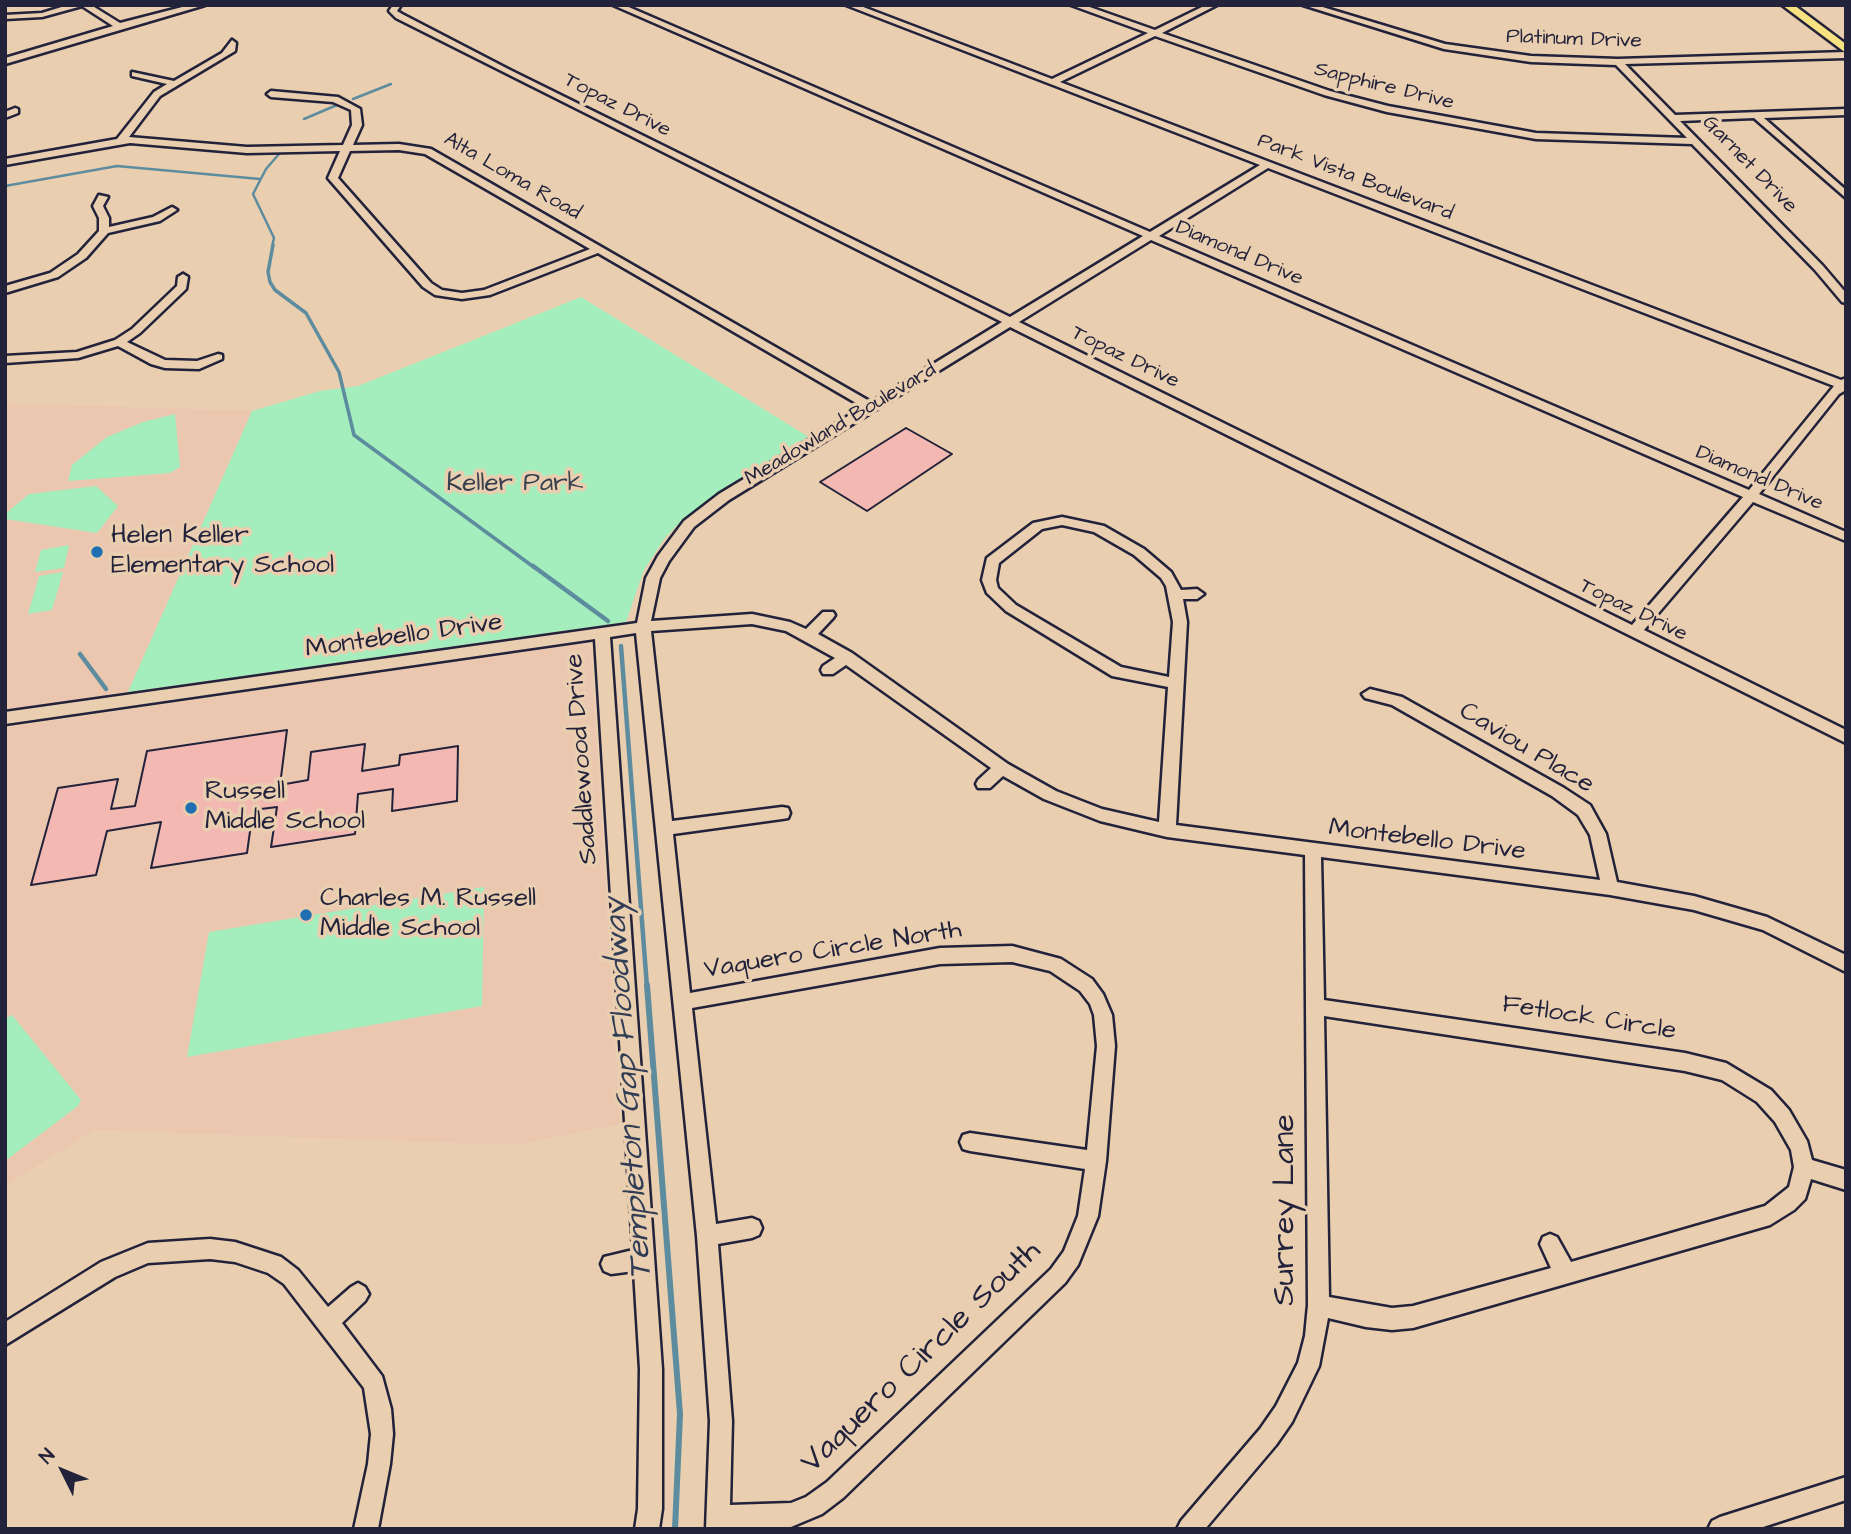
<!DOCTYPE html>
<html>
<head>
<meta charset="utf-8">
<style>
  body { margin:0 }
  #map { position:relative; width:1851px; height:1534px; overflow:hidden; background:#e9ceb0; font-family:"Architects Daughter",sans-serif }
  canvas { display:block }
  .frame { position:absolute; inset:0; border:7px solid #22223b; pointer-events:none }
  .north { position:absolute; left:28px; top:1436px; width:70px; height:70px; -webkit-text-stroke:5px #e9ceb0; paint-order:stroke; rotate:313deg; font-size:19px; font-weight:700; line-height:28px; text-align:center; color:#22223b }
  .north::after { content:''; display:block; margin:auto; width:24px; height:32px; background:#22223b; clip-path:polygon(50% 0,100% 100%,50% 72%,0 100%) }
</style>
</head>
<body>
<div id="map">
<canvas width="1851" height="1534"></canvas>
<div class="frame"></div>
<div class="north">N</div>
</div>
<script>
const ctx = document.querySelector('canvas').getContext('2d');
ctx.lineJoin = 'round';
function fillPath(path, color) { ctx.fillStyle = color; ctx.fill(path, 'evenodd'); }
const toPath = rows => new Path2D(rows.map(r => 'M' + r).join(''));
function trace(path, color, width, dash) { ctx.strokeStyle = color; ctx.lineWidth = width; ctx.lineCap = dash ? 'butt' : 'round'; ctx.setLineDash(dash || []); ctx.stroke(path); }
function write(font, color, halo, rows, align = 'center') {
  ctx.font = font + ' "Architects Daughter",sans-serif'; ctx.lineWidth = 7; ctx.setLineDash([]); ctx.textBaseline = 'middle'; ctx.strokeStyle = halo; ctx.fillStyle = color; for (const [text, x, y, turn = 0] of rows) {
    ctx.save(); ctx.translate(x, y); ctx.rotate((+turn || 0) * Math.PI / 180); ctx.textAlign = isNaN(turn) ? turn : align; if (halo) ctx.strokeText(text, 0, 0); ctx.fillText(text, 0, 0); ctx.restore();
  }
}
const built = toPath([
  [5,403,252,411,128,692,5,710],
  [583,643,591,647,620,1124,515,1145,94,1130,5,1186,5,728]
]);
const green = toPath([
  [581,297,809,437,726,487,682,520,664,539,644,570,626,622,128,692,252,411,320,391,358,386],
  [175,414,180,467,170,473,68,481,72,465,107,437,143,422],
  [96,486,118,506,97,533,5,519,5,514,29,494],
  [69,545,64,568,35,572,41,550],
  [63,572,52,610,28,614,39,576],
  [484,887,482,1006,187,1057,209,932],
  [12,1015,81,1100,78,1106,5,1161,5,1019]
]);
const streamFar3 = toPath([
  [353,99,391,84],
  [304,119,337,105],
  [5,186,117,166,260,179],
  [272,247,274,238,253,194,266,169,279,154]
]);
const streamFar2 = toPath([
  [273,245,268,272,270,282,275,290,306,313,339,372,354,435,535,568]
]);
const streamFar1 = toPath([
  [533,566,608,621],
  [621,646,647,987],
  [80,654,106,689]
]);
const stream = toPath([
  [647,985,680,1414,675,1529]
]);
const building = toPath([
  [906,428,952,454,867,511,820,482,906,428],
  [287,730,280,785,308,780,311,752,365,744,362,771,399,765,400,755,458,746,457,801,392,811,393,789,358,794,355,834,271,847,277,807,253,810,247,853,151,868,161,822,107,831,96,875,31,885,58,788,118,779,111,809,135,806,147,751,287,730]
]);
const minor = toPath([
  [68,5,91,5,120,23,190,5,205,5,5,64,5,58,113,26,82,6,42,17,5,19,5,15,42,13,68,5],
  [393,5,401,5,397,11,402,14,510,70,1010,317,1143,236,613,5,624,5,1150,232,1260,165,846,5,858,5,1052,79,1148,33,1071,5,1084,5,1155,30,1206,5,1217,5,1162,33,1330,91,1388,106,1536,133,1687,138,1616,65,1531,62,1444,49,1303,5,1316,5,1445,44,1531,56,1618,59,1846,52,1846,58,1625,64,1675,115,1846,109,1846,115,1764,118,1846,190,1846,198,1754,118,1680,121,1823,266,1846,293,1846,303,1842,302,1815,270,1692,144,1536,139,1387,112,1324,95,1155,36,1060,82,1841,380,1846,378,1846,390,1839,394,1759,494,1846,532,1846,541,1753,502,1644,630,1846,730,1846,743,1010,327,729,500,694,527,669,561,660,578,651,621,752,614,790,622,806,629,823,612,833,612,835,615,833,618,818,634,852,653,1008,764,1056,791,1102,809,1159,822,1168,687,1112,676,1006,611,987,593,982,580,987,558,1033,523,1062,517,1104,526,1144,549,1171,572,1181,590,1197,589,1204,594,1197,599,1183,599,1187,622,1176,825,1600,880,1590,835,1578,815,1552,796,1392,705,1365,698,1362,694,1370,689,1402,697,1564,788,1590,805,1606,834,1617,882,1694,896,1767,917,1846,955,1846,972,1763,930,1694,910,1610,895,1321,857,1324,1000,1685,1053,1726,1063,1771,1090,1789,1110,1807,1141,1812,1160,1846,1170,1846,1190,1811,1179,1805,1199,1794,1210,1770,1225,1413,1328,1392,1330,1366,1327,1328,1318,1319,1366,1292,1422,1276,1445,1205,1529,1177,1529,1181,1521,1260,1429,1276,1406,1298,1363,1305,1336,1308,1305,1305,855,1167,837,1100,821,1044,799,1003,776,990,788,978,788,976,784,978,780,991,768,846,665,833,674,823,674,821,670,823,666,835,658,786,631,752,624,651,631,672,821,782,807,788,808,790,813,788,818,782,819,673,834,690,993,940,948,1012,946,1061,959,1092,979,1103,994,1112,1015,1115,1046,1106,1161,1098,1216,1078,1265,1065,1283,843,1498,822,1514,791,1527,706,1529,710,1421,697,1236,636,633,610,637,662,1369,662,1509,659,1529,635,1529,638,1509,640,1369,634,1271,611,1274,604,1271,601,1264,604,1257,633,1250,595,639,5,724,5,712,637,623,646,578,658,556,684,521,719,494,863,407,598,253,490,295,462,299,435,295,423,287,328,178,340,151,247,153,130,143,5,165,5,159,117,139,154,92,167,84,132,76,132,72,174,81,222,53,232,40,236,43,235,51,160,96,129,137,247,147,343,145,352,125,351,110,333,102,271,97,267,94,271,91,338,97,360,109,362,125,353,145,399,144,431,149,871,402,1002,322,396,18,389,11,393,5],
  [399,150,425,154,590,249,484,290,462,293,442,290,431,283,338,178,350,151,399,150],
  [1268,168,1834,386,1749,490,1159,236,1268,168],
  [1151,240,1743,497,1632,625,1019,322,1151,240],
  [1062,525,1094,532,1134,555,1161,578,1166,586,1173,622,1169,677,1121,667,1016,605,998,588,996,580,999,563,1042,529,1062,525],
  [1012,962,1050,971,1080,991,1090,1004,1094,1015,1097,1046,1087,1150,970,1133,963,1135,960,1142,963,1149,970,1151,1085,1169,1078,1216,1064,1251,1051,1269,827,1482,806,1497,791,1503,730,1505,732,1421,718,1244,752,1238,759,1235,762,1228,759,1221,752,1218,716,1224,692,1008,940,964,1012,962],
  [1324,1016,1685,1071,1722,1080,1757,1102,1775,1122,1791,1150,1794,1167,1789,1187,1765,1206,1571,1262,1557,1237,1550,1234,1543,1237,1540,1244,1551,1268,1413,1306,1392,1308,1329,1297,1324,1016],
  [15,108,18,109,18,113,5,118,5,112,15,108],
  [99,195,108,197,103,206,109,218,109,227,153,217,172,207,177,210,160,221,108,233,86,258,58,277,5,293,5,286,50,273,78,254,99,231,99,218,93,206,99,195],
  [183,274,188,277,186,289,140,333,127,342,165,360,197,361,218,354,222,355,222,359,199,369,165,368,151,364,118,346,78,358,5,363,5,356,77,352,115,340,132,329,177,286,178,277,183,274],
  [210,1239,235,1242,281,1257,298,1270,328,1307,351,1287,358,1283,365,1287,369,1294,365,1301,342,1323,382,1376,391,1409,393,1434,390,1464,378,1529,354,1529,368,1464,371,1434,364,1388,284,1284,268,1273,235,1262,210,1259,148,1263,115,1277,5,1345,5,1322,101,1262,148,1243,210,1239],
  [1846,1477,1846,1500,1757,1529,1708,1529,1712,1521,1720,1517,1846,1477]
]);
const major = toPath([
  [1782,5,1794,5,1846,44,1846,53,1782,5]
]);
const markers = [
  [97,552,7,"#1f6fb2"],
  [191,808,7,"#1f6fb2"],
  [306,915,7,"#1f6fb2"]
];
const farStreetnames = [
  ["Platinum Drive",1574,40,2],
  ["Sapphire Drive",1384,87,14],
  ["Topaz Drive",617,106,27],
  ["Garnet Drive",1749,165,46],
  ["Alta Loma Road",512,177,30],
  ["Park Vista Boulevard",1355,178,21],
  ["Diamond Drive",1239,254,23],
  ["Topaz Drive",1125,358,26],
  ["Meadowland Boulevard",841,425,-31],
  ["Diamond Drive",1759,479,23],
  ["Topaz Drive",1633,611,26]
];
const parkNames = [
  ["Keller Park",515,485]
];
const poiNames = [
  ["Helen Keller",111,537],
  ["Elementary School",111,567],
  ["Russell",205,793],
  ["Middle School",205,823],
  ["Charles M. Russell",320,900],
  ["Middle School",320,930]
];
const streetNames = [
  ["Montebello Drive",404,637,-8],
  ["Caviou Place",1526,749,31],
  ["Saddlewood Drive",583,759,-94],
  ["Montebello Drive",1427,841,7],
  ["Vaquero Circle North",833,951,-9],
  ["Fetlock Circle",1589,1019,9]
];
const nearStreetnames = [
  ["Surrey Lane",1286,1210,-90],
  ["Vaquero Circle South",922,1358,-44]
];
const nearWaternames = [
  ["Templeton Gap Floodway",630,1089,-94]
];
fillPath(built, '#ecc7b0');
fillPath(green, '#a4edbc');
trace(streamFar3, '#5d8c9f', 2.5);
trace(streamFar2, '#5d8c9f', 3.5);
trace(streamFar1, '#5d8c9f', 4.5);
trace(stream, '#5d8c9f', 6);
fillPath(building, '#f3b8b1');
trace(building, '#22223b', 2);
trace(minor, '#22223b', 5);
trace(major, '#22223b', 5);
fillPath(minor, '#e9ceb0');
fillPath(major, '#f7e281');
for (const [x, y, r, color] of markers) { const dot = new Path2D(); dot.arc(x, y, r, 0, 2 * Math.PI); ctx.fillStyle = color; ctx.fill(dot); trace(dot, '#e9ceb0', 2.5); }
write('21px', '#22223b', '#e9ceb0', farStreetnames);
write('26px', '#36404e', '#e9ceb0', parkNames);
write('26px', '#22223b', '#e9ceb0', poiNames, 'left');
write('26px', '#22223b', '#e9ceb0', streetNames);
write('32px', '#22223b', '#e9ceb0', nearStreetnames);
write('italic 33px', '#313d54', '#e9ceb0', nearWaternames);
</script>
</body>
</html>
